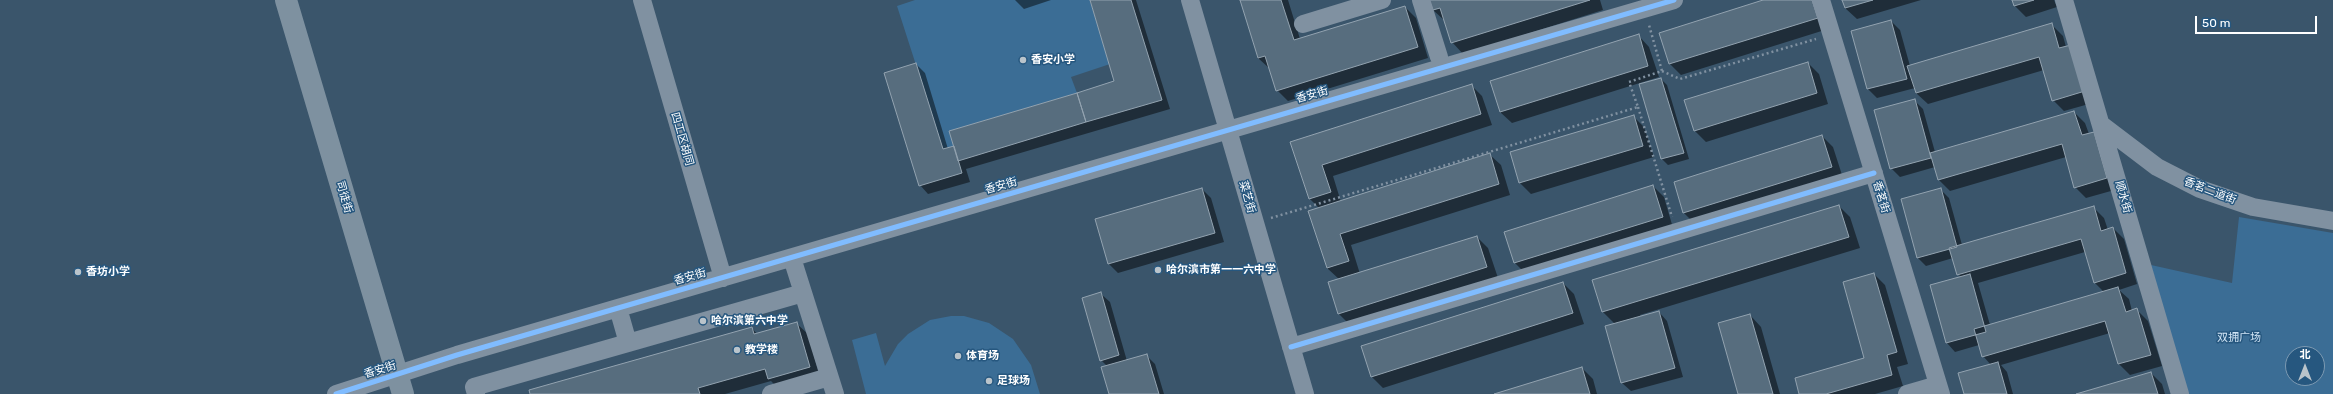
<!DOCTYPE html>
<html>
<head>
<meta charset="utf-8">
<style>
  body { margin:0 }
  #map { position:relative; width:2333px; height:394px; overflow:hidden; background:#3a556b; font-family:Rubik,"Noto Sans SC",sans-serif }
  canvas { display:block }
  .north { position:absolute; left:2285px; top:346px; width:40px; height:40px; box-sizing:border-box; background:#26577f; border:1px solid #7d9ab2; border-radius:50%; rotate:0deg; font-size:11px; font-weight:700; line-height:16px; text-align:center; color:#fff }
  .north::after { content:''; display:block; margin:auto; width:14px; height:18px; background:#bac4cb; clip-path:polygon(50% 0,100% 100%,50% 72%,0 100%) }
  .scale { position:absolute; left:2195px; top:16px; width:122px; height:18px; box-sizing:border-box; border:2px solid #fff; border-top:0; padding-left:5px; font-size:12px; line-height:14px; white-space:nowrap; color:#fff; -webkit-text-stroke:3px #26577f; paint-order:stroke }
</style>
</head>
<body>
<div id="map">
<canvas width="2333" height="394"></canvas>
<div class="north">北</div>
<div class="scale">50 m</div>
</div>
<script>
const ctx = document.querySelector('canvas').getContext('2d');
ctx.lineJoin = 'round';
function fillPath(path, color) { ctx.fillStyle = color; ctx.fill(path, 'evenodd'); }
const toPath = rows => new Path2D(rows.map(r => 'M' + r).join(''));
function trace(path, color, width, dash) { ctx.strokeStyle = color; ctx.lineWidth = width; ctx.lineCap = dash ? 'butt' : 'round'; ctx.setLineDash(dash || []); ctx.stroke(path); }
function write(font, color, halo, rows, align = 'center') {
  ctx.font = font + ' Rubik,"Noto Sans SC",sans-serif'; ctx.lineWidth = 3; ctx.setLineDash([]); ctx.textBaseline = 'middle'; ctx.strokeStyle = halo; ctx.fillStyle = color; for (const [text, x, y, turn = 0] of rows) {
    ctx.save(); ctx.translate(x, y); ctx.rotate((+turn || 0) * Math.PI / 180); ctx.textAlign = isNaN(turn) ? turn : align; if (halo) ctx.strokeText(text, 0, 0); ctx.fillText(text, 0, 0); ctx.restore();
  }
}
const green = toPath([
  [915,0,1090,0,1110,64,1071,77,1077,93,949,131,954,146,943,149,897,6],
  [2239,217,2333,233,2333,394,2186,394,2151,265,2232,283],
  [2293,354,2317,354,2317,378,2293,378],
  [951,316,964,316,989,323,1013,339,1031,365,1040,394,866,394,852,340,876,333,885,366,898,344,908,334,930,320]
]);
const shadow = toPath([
  [1015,0,1051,0,1024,9],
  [1090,0,1136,0,1170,109,966,169,970,182,928,194,920,185,916,64,925,73,948,149,1115,81],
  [1241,0,1288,0,1300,39,1405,7,1416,18,1428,58,1288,101,1277,90,1270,69,1258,58],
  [1430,0,1600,0,1603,10,1463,54,1452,42,1445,21,1433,10],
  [1767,0,1819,0,1828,29,1681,75,1670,64],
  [1843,0,1921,0,1857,19,1845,8],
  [2013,0,2054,0,2057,7,2026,17,2015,6],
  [1891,21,1900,30,1910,66,2052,25,2063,36,2066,47,2096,102,2064,111,2053,100,2044,70,1928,104,1916,93,1915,88,1877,98,1868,89,1852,32],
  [1638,35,1649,47,1659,77,1512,123,1500,112],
  [1808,63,1819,74,1828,104,1706,142,1695,131],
  [1661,79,1667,85,1689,159,1668,165,1662,159],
  [1471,85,1482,96,1492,125,1333,176,1341,202,1489,154,1501,165,1510,195,1351,245,1360,274,1477,237,1488,248,1498,278,1350,325,1339,314,1340,280,1327,268,1320,209,1309,198,1291,142],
  [1914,100,1923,109,1935,152,2074,112,2085,123,2089,134,2118,189,2086,198,2075,187,2066,157,1950,191,1939,180,1935,167,1900,177,1891,168],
  [1633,116,1644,127,1654,157,1531,194,1520,183,1511,153],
  [1822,136,1833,147,1843,178,1695,224,1684,213,1675,182],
  [1653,186,1664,197,1673,228,1526,274,1515,263,1505,232],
  [1202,189,1211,198,1224,242,1118,273,1109,264,1096,220],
  [1940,189,1949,198,1962,245,2093,207,2104,218,2108,230,2113,228,2124,239,2137,284,2119,290,2129,299,2132,311,2137,310,2148,321,2162,366,2130,375,2119,364,2110,333,2001,365,2007,372,2013,394,1965,394,1991,365,1983,356,1979,345,1955,352,1947,343,1960,277,1953,258,1926,266,1917,257],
  [2085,252,2094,282,2104,292,1990,325,1978,283],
  [1839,206,1850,217,1860,248,1640,315,1641,317,1659,312,1667,321,1683,377,1631,391,1622,383,1615,324,1603,312,1594,281],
  [1874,274,1885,285,1908,364,1897,367,1903,386,1875,394,1800,394,1866,359],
  [1563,283,1574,294,1584,324,1383,388,1372,377],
  [1101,294,1110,302,1127,361,1146,355,1155,364,1164,394,1110,394,1108,367,1101,360],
  [1750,315,1761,327,1780,394,1740,394],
  [796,323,808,334,820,378,780,390,771,381,725,394,531,394,752,328,757,334],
  [1582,368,1593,379,1597,394,1497,394],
  [2151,373,2162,384,2165,394,2080,394]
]);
const building = toPath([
  [1090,0,1131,0,1162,100,1086,122,1077,93,1114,81,1090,0],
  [1240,0,1281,0,1294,40,1405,6,1418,47,1276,91,1265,56,1258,58,1240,0],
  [1429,0,1590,0,1451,43,1440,8,1433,10,1429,0],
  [1763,0,1812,0,1818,18,1669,64,1659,33,1763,0],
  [1842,0,1873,0,1845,8,1842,0],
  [2012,0,2034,0,2014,6,2012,0],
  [1891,20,1907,79,1867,89,1851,31,1891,20],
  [2052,23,2059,48,2071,45,2085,91,2052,101,2039,57,1916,93,1907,66,2052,23],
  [1639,34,1648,66,1500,112,1490,81,1639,34],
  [1808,62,1817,93,1694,131,1684,100,1808,62],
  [916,63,943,149,954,146,962,173,919,186,884,73,916,63],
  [1661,78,1684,153,1661,159,1639,84,1661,78],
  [1472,84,1481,114,1322,165,1331,192,1309,199,1290,142,1472,84],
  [1077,93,1086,122,958,161,949,131,1077,93],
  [1915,99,1931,158,1890,169,1874,110,1915,99],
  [2074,111,2082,135,2094,132,2107,178,2074,188,2062,144,1938,180,1930,153,2074,111],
  [1634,115,1643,146,1519,183,1510,152,1634,115],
  [1822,135,1832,167,1683,213,1674,182,1822,135],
  [1490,153,1499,184,1340,234,1349,261,1327,268,1308,211,1490,153],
  [1653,185,1663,217,1514,263,1504,232,1653,185],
  [1202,188,1215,233,1108,264,1095,219,1202,188],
  [1941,188,1957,247,1917,258,1901,199,1941,188],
  [1839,205,1849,237,1602,312,1592,280,1839,205],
  [2094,206,2101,231,2113,227,2126,273,2094,283,2081,239,1957,275,1949,248,2094,206],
  [1477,236,1487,267,1338,314,1328,282,1477,236],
  [1874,273,1897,352,1887,355,1892,375,1826,394,1799,394,1795,378,1864,358,1843,282,1874,273],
  [1970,274,1986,332,1946,343,1930,285,1970,274],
  [1563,282,1573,313,1371,377,1361,346,1563,282],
  [2118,287,2126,312,2137,308,2151,355,2118,364,2105,321,1982,357,1974,329,2118,287],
  [1101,292,1119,355,1100,361,1082,298,1101,292],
  [1659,311,1675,368,1621,383,1605,326,1659,311],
  [1750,314,1773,394,1738,394,1718,323,1750,314],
  [797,322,810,367,768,379,765,369,698,388,700,394,530,394,529,390,752,327,754,334,797,322],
  [1147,354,1159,394,1109,394,1101,367,1147,354],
  [1998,362,2007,394,1964,394,1958,373,1998,362],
  [1582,367,1590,394,1494,394,1582,367],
  [2151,372,2158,394,2076,394,2151,372]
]);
const path = toPath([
  [1662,71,1680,79,1816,39],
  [1638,107,1672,217],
  [1271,218,1638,107,1629,82,1662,71,1649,25]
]);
const minor = toPath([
  [642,0,723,278],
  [1190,0,1305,394],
  [1421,0,1439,57],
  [1821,0,1941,394],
  [2064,0,2180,394],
  [1303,24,1382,0],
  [2103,126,2157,167,2200,189,2253,207,2333,221],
  [792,258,835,394],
  [618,308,628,343],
  [1291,347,1874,173],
  [336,394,457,355,1674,0],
  [476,394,474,387,803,293],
  [771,394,829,377],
  [1907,394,1938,385]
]);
const major = toPath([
  [286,0,403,394]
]);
const cycleway = toPath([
  [1291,347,1874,173],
  [336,394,457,355,1674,0]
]);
const markers = [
  [1023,60,4,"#bac4cb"],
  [1158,270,4,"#bac4cb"],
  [78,272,4,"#bac4cb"],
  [703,321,4,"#bac4cb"],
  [737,350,4,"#bac4cb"],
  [958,356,4,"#bac4cb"],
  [989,381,4,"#bac4cb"]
];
const poiNames = [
  ["香安小学",1031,60],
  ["哈尔滨市第一一六中学",1166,270],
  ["香坊小学",86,272],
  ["哈尔滨第六中学",711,321],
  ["教学楼",745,350],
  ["体育场",966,356],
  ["足球场",997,381]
];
const streetNames = [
  ["香安街",1312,95,-16],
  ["四工区胡同",682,139,74],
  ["香安街",1001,186,-16],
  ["香茗二道街",2210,191,21],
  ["司徒街",344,197,74],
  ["菜艺街",1247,197,74],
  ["香茗街",1881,197,73],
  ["顺水街",2123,197,74],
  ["香安街",690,277,-16],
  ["香安街",380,370,-17]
];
const parkNames = [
  ["双拥广场",2239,338]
];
fillPath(green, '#3b6d95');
fillPath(shadow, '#0007');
fillPath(building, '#576d7e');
trace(building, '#93a3b0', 1);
trace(path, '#8091a1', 2.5, [2, 3]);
trace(minor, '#8091a1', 18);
trace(major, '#7e91a0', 22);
trace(cycleway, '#80bcff', 5);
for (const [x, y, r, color] of markers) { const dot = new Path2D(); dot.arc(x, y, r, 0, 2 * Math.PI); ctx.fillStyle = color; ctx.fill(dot); trace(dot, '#26577f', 1.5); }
write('bold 11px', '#fff', '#26577f', poiNames, 'left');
write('11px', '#fff', '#26577f', streetNames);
write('11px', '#d0e4f5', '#26577f', parkNames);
</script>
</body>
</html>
